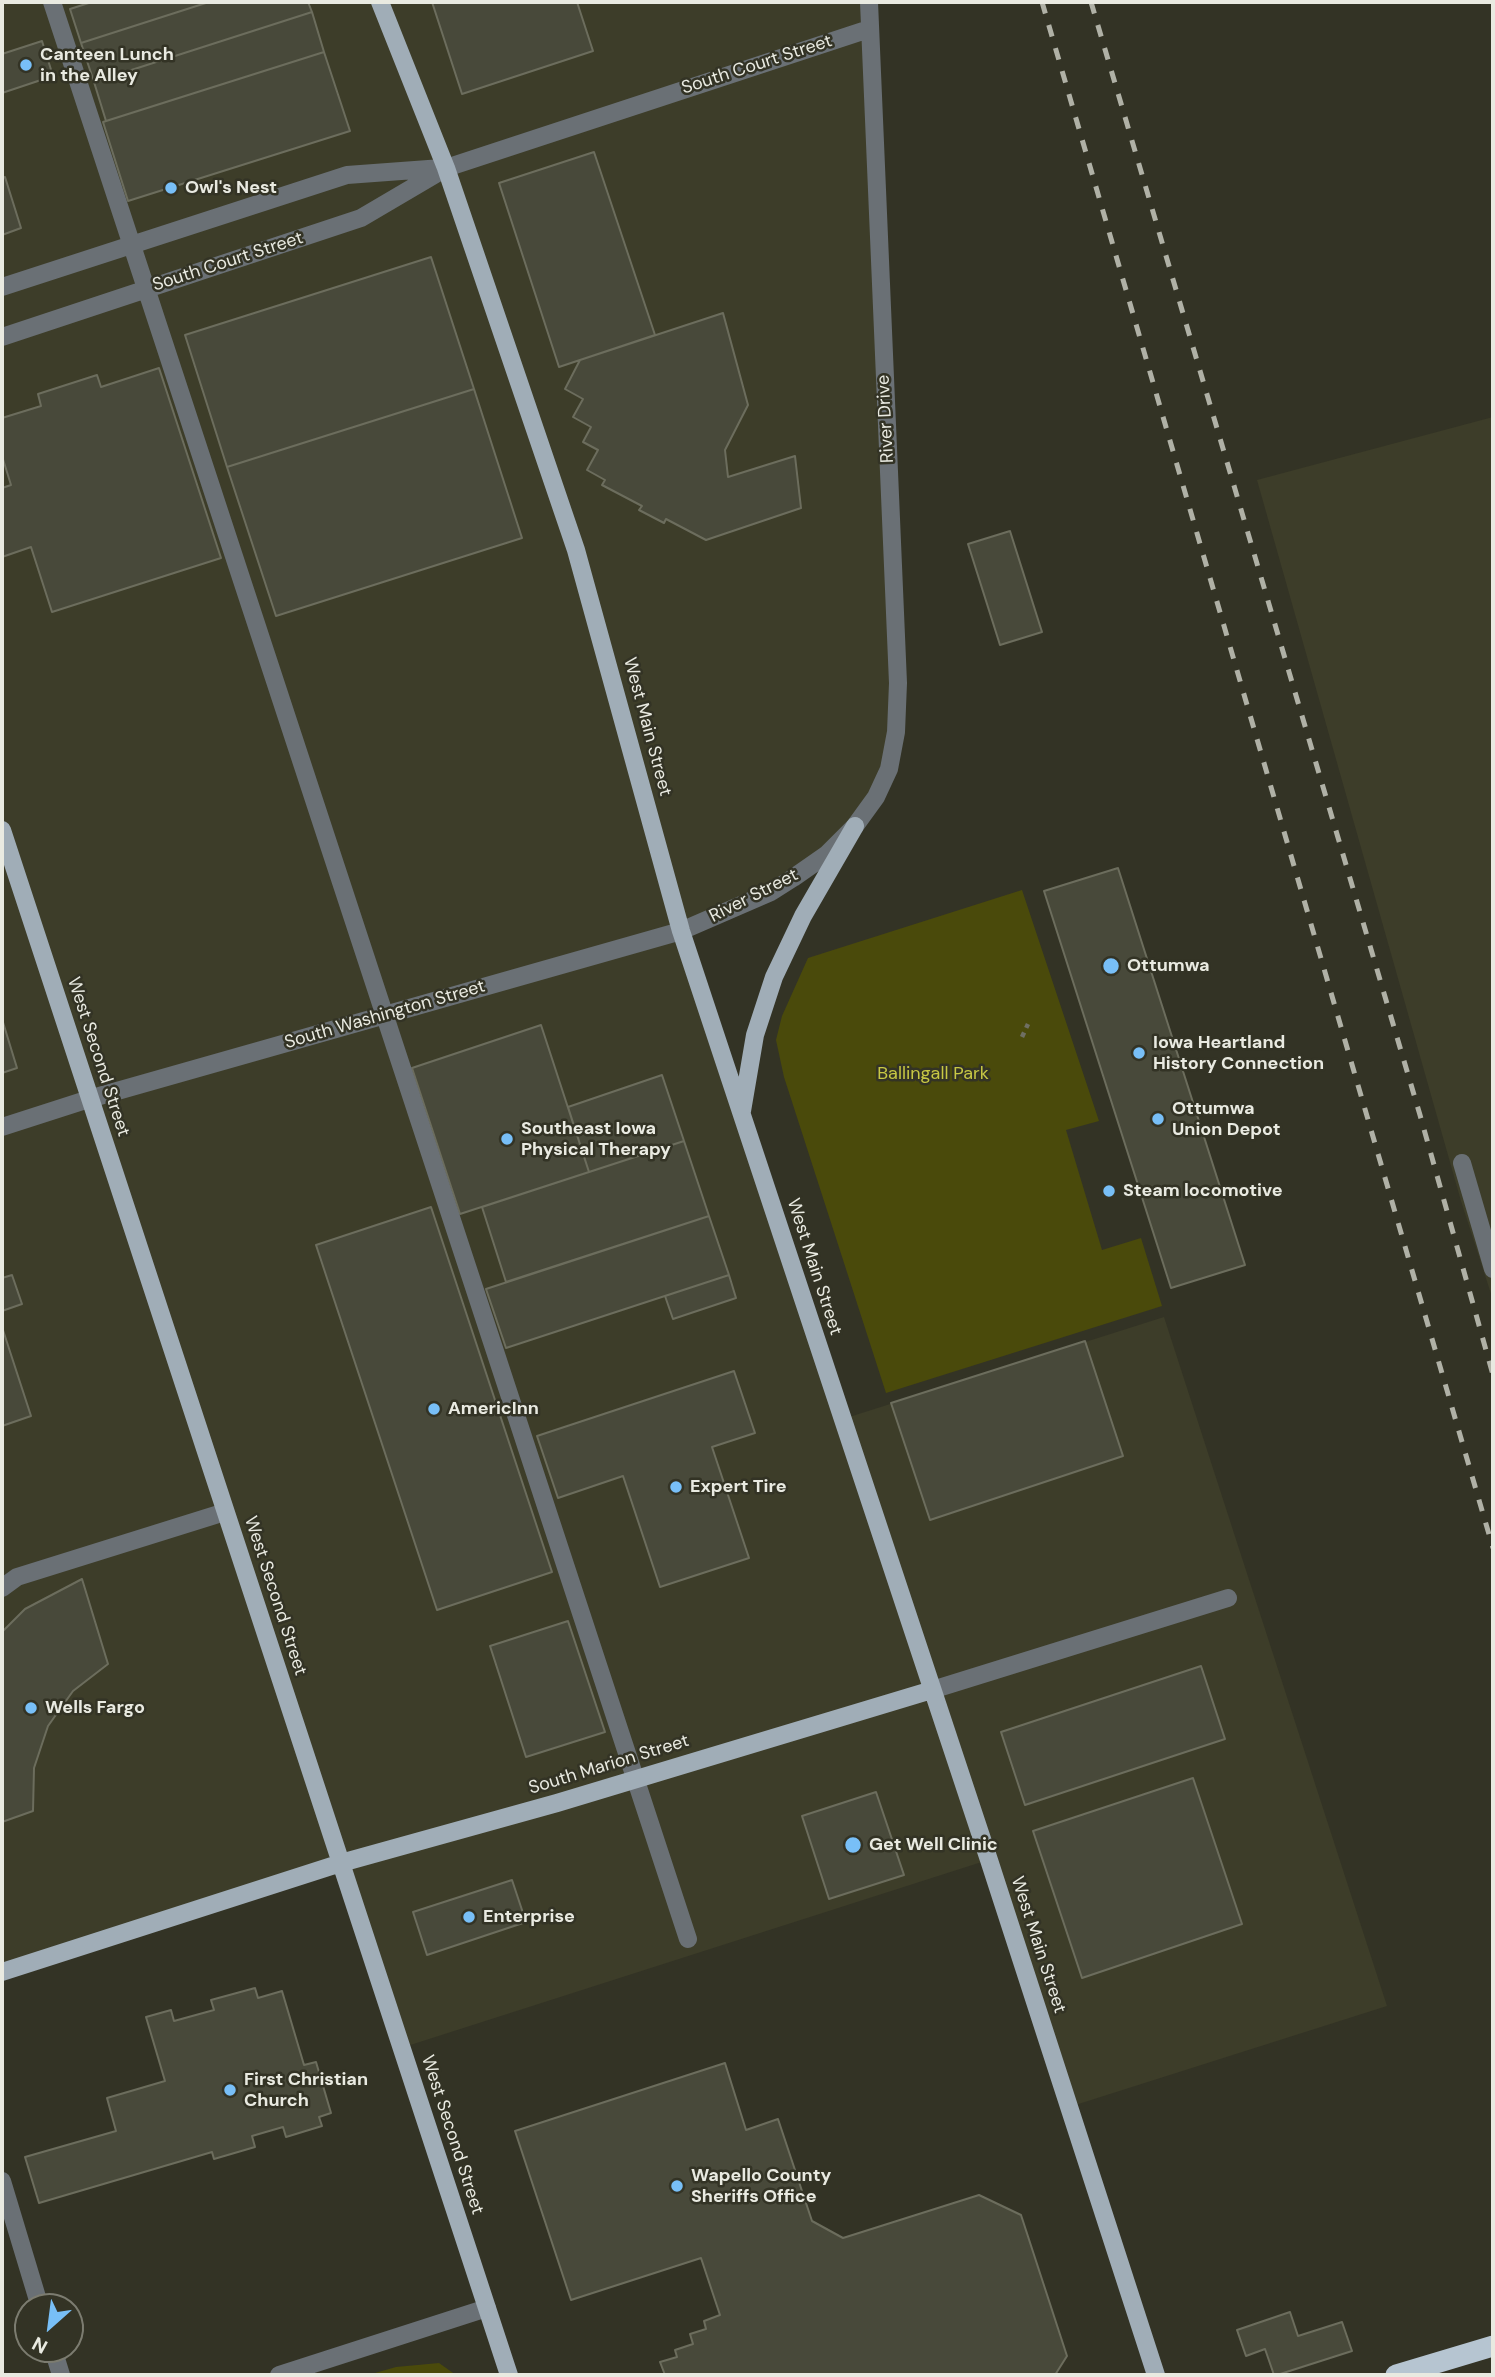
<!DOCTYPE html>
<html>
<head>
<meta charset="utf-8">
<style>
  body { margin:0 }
  #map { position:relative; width:1495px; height:2377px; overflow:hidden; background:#333325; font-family:"DM Sans",sans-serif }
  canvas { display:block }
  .frame { position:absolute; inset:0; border:4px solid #e9eae1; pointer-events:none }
  .north { position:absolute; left:14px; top:2293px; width:70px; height:70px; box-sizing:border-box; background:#333325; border:2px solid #7c7c70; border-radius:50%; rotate:208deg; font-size:19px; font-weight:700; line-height:28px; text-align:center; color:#e9eae1 }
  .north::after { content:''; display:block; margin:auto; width:24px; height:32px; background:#78bff7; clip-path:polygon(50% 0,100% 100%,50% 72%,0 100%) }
</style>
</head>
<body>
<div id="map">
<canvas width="1495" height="2377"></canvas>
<div class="frame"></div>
<div class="north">N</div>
</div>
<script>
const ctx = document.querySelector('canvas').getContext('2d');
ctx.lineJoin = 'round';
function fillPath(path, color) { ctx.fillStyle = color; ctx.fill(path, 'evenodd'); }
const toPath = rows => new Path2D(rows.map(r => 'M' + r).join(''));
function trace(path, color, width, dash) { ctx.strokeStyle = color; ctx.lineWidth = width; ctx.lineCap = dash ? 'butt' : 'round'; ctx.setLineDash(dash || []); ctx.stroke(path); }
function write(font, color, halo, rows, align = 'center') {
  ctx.font = font + ' "DM Sans",sans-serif'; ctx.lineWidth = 5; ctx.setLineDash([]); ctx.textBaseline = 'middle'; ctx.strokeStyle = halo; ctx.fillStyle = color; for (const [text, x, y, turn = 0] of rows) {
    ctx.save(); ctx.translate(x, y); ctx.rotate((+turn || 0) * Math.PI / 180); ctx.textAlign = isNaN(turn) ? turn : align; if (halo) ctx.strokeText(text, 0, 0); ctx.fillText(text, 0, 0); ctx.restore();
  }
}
const built = toPath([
  [2,2,869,2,898,683,889,769,826,855,682,931,843,1419,1164,1317,1387,2006,1069,2107,988,1860,401,2048,341,1863,2,1972],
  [1493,417,1493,1300,1461,1201,1257,480]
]);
const green = toPath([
  [1022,890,1099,1121,1066,1130,1102,1250,1141,1238,1162,1306,886,1393,784,1077,776,1040,782,1016,808,958],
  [439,2363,456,2375,368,2375,396,2367]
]);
const building = toPath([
  [92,2,209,2,81,43,70,9,92,2],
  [209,2,308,2,312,12,94,82,81,43,209,2],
  [432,2,577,2,593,51,462,94,432,2],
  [312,12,324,52,106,121,94,82,312,12],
  [42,41,53,76,2,93,2,54,42,41],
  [324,52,350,131,128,201,103,122,324,52],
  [594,152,655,335,559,367,499,183,594,152],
  [5,177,21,228,2,235,2,178,5,177],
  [431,257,474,389,227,467,185,335,431,257],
  [723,313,748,405,725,450,728,477,795,456,801,508,706,540,666,519,664,523,639,510,642,506,602,485,605,480,587,470,598,450,583,442,591,427,573,417,583,399,565,389,580,360,723,313],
  [159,368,221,558,52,612,31,547,2,557,2,488,11,485,2,456,2,418,41,406,38,394,97,375,101,387,159,368],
  [474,389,522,538,276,616,227,467,474,389],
  [1010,531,1042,632,1000,645,968,544,1010,531],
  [1118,868,1245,1265,1171,1288,1044,891,1118,868],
  [2,1019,17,1068,2,1073,2,1019],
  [541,1025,589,1172,460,1214,412,1068,541,1025],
  [662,1075,684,1141,589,1172,568,1107,662,1075],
  [684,1141,709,1216,506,1282,482,1207,684,1141],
  [431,1207,552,1572,437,1610,316,1245,431,1207],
  [709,1216,729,1275,506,1348,486,1289,709,1216],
  [12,1275,22,1304,2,1311,2,1278,12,1275],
  [729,1275,736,1298,673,1319,665,1296,729,1275],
  [2,1327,31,1416,2,1426,2,1327],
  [1085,1341,1123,1456,930,1520,891,1403,1085,1341],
  [734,1371,755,1433,712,1447,749,1558,660,1587,623,1476,558,1498,537,1436,734,1371],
  [82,1579,108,1664,73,1691,48,1726,34,1768,33,1811,2,1822,2,1632,25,1609,82,1579],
  [568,1621,605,1732,526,1757,490,1646,568,1621],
  [1201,1666,1225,1739,1025,1805,1001,1732,1201,1666],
  [1193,1778,1242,1924,1082,1978,1033,1831,1193,1778],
  [876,1792,904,1875,829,1899,802,1816,876,1792],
  [512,1880,526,1922,427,1955,413,1912,512,1880],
  [255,1988,258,1998,282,1991,304,2065,316,2062,331,2113,319,2117,322,2126,286,2137,283,2127,252,2136,255,2147,214,2159,212,2152,39,2203,25,2157,116,2131,107,2098,165,2081,146,2017,171,2010,174,2021,214,2010,211,2000,255,1988],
  [725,2063,746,2130,778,2119,812,2221,843,2238,979,2195,1021,2215,1067,2356,1055,2375,665,2375,660,2362,677,2357,675,2350,693,2344,690,2334,706,2329,704,2321,720,2315,701,2258,571,2300,515,2131,725,2063],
  [1290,2312,1298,2336,1342,2322,1352,2351,1277,2375,1274,2375,1265,2349,1246,2356,1237,2330,1290,2312]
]);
const path = toPath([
  [1022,1037,1028,1024]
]);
const minor = toPath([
  [52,2,688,1939],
  [2,287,347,175,442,168],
  [2,337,361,218,446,168,869,29],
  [2,1127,89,1099,681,931,771,892,793,878,826,855,855,826,876,797,889,769,896,732,898,683,869,2],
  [1462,1163,1493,1269],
  [2,1588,17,1577,225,1512],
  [932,1690,1228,1598],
  [2,2181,40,2307],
  [53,2349,61,2375],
  [279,2375,487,2308]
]);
const major = toPath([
  [380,2,446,168,576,550,681,931,989,1860,1156,2375],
  [2,830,509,2375],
  [742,1111,755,1035,774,977,803,916,855,826],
  [2,1972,341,1863,557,1803,932,1690]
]);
const highway = toPath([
  [1396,2375,1493,2346]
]);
const rail = toPath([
  [1042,2,1493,1548],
  [1091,2,1420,1115,1493,1375]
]);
const markers = [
  [26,65,7,"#78bff7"],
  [171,188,7,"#78bff7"],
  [1111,966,9,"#78bff7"],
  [1139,1053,7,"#78bff7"],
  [1158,1119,7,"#78bff7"],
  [507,1139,7,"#78bff7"],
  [1109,1191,7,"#78bff7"],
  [434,1409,7,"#78bff7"],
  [676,1487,7,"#78bff7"],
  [31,1708,7,"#78bff7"],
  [853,1845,9,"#78bff7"],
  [469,1917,7,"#78bff7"],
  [230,2090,7,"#78bff7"],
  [677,2186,7,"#78bff7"]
];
const poiNames = [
  ["Canteen Lunch",40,55],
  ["in the Alley",40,76],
  ["Owl's Nest",185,188],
  ["Ottumwa",1127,966],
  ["Iowa Heartland",1153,1043],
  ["History Connection",1153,1064],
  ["Ottumwa",1172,1109],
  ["Union Depot",1172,1130],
  ["Southeast Iowa",521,1129],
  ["Physical Therapy",521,1150],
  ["Steam locomotive",1123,1191],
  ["AmericInn",448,1409],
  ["Expert Tire",690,1487],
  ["Wells Fargo",45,1708],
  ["Get Well Clinic",869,1845],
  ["Enterprise",483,1917],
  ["First Christian",244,2080],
  ["Church",244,2101],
  ["Wapello County",691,2176],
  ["Sheriffs Office",691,2197]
];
const streetNames = [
  ["South Court Street",757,65,-18],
  ["South Court Street",228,262,-18],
  ["River Drive",886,419,-93],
  ["West Main Street",647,727,75],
  ["River Street",754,896,-27],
  ["South Washington Street",385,1015,-16],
  ["West Second Street",98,1057,72],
  ["West Main Street",814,1267,72],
  ["West Second Street",275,1596,72],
  ["South Marion Street",609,1765,-17],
  ["West Main Street",1038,1945,72],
  ["West Second Street",452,2135,72]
];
const parkNames = [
  ["Ballingall Park",933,1074]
];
fillPath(built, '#3d3d29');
fillPath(green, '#4a4a0b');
fillPath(building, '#48493a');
trace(building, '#6c6d5d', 2);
trace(path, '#6f6f63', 4.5, [5, 5]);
trace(minor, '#6a7075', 18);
trace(major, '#a0adb7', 18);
trace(highway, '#b6c5d1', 21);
trace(rail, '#b0b1a6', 5, [12, 12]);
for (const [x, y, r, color] of markers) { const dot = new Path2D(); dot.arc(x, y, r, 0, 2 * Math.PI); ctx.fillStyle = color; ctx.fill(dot); trace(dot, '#333325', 2.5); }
write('bold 18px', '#e9eae1', '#333325', poiNames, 'left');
write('18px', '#e9eae1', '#333325', streetNames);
write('18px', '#c8c844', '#333325', parkNames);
</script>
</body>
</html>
